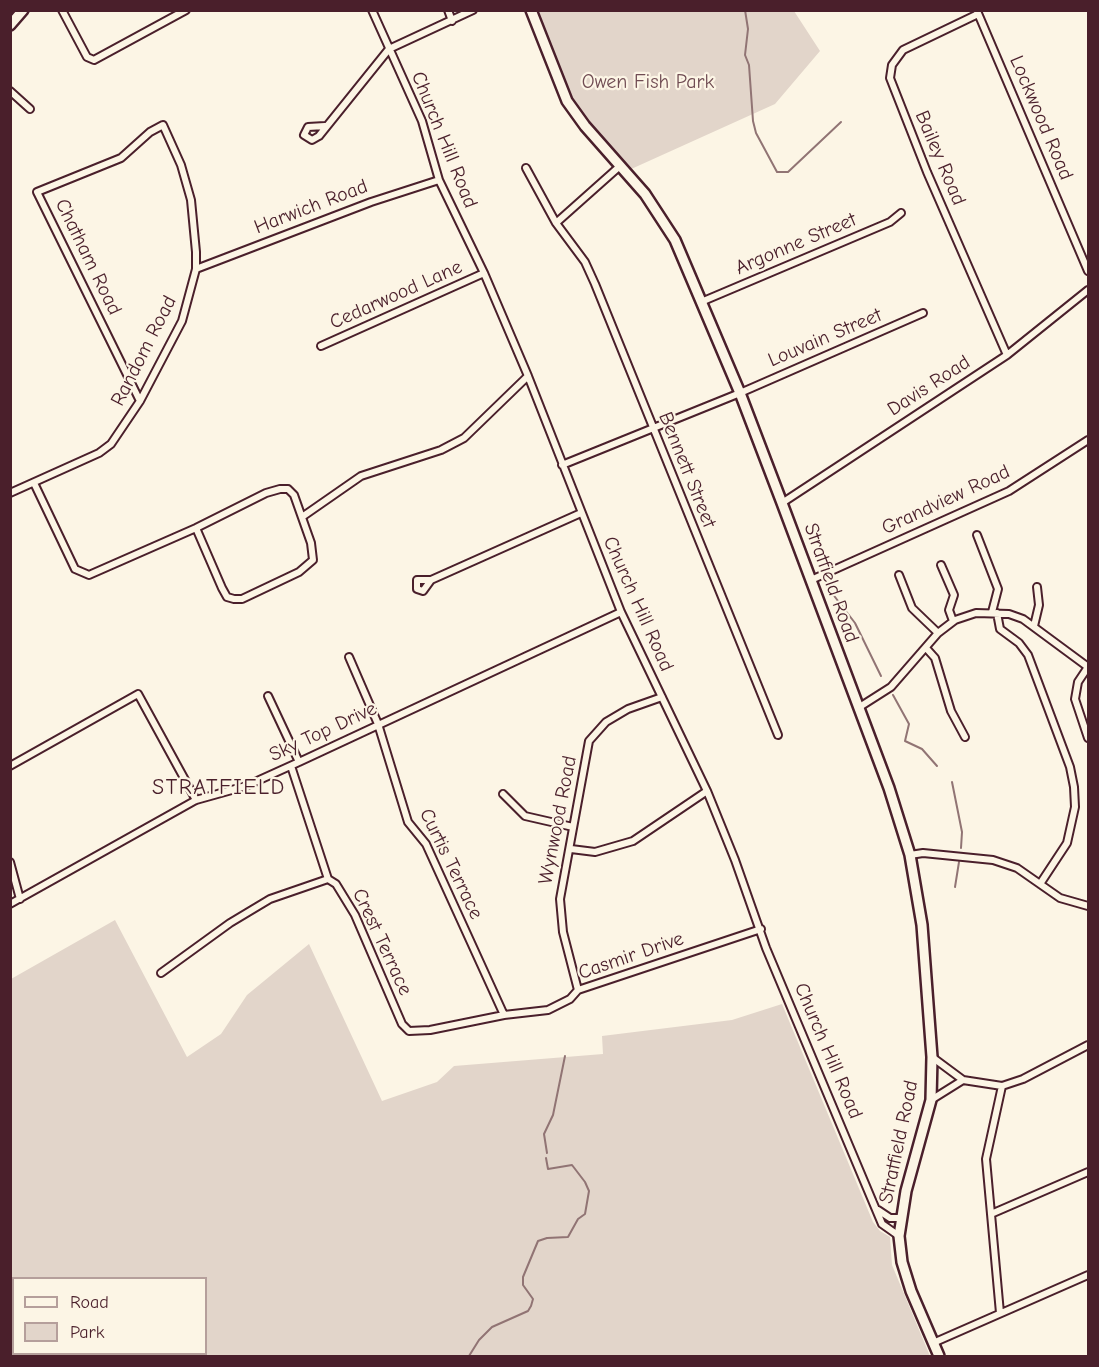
<!DOCTYPE html>
<html>
<head>
<meta charset="utf-8">
<style>
  body { margin:0 }
  #map { position:relative; width:1099px; height:1367px; overflow:hidden; background:#fcf5e5; font-family:"Comic Neue",sans-serif }
  canvas { display:block }
  .frame { position:absolute; inset:0; border:12px solid #4a1f2b; pointer-events:none }
  .legend { position:absolute; left:12px; top:1277px; width:195px; height:78px; box-sizing:border-box; background:#fcf5e5; border:2px solid #b59f9b; margin:0; padding:8px 10px; list-style:none; font-size:18px; color:#4a1f2b }
  .legend li { display:flex; align-items:center; gap:12px; height:30px }
  .legend b { width:30px; border:2px solid #b59f9b }
</style>
</head>
<body>
<div id="map">
<canvas width="1099" height="1367"></canvas>
<div class="frame"></div>
<ul class="legend">
<li><b style="height:8px;background:#fcf5e5"></b>Road</li>
<li><b style="height:16px;background:#e2d5ca"></b>Park</li>
</ul>
</div>
<script>
const ctx = document.querySelector('canvas').getContext('2d');
ctx.lineJoin = 'round';
function fillPath(path, color) { ctx.fillStyle = color; ctx.fill(path, 'evenodd'); }
const toPath = rows => new Path2D(rows.map(r => 'M' + r).join(''));
function trace(path, color, width, dash) { ctx.strokeStyle = color; ctx.lineWidth = width; ctx.lineCap = dash ? 'butt' : 'round'; ctx.setLineDash(dash || []); ctx.stroke(path); }
function write(font, color, halo, rows, align = 'center') {
  ctx.font = font + ' "Comic Neue",sans-serif'; ctx.lineWidth = 4.5; ctx.setLineDash([]); ctx.textBaseline = 'middle'; ctx.strokeStyle = halo; ctx.fillStyle = color; for (const [text, x, y, turn = 0] of rows) {
    ctx.save(); ctx.translate(x, y); ctx.rotate((+turn || 0) * Math.PI / 180); ctx.textAlign = isNaN(turn) ? turn : align; if (halo) ctx.strokeText(text, 0, 0); ctx.fillText(text, 0, 0); ctx.restore();
  }
}
const green = toPath([
  [536,11,794,11,820,51,775,104,629,170,577,109,567,92],
  [115,920,187,1057,221,1034,247,995,309,944,382,1101,437,1082,454,1066,603,1054,602,1036,732,1020,782,1004,873,1222,880,1231,890,1237,892,1265,930,1356,11,1356,11,979],
  [14,1278,206,1278,206,1354,14,1354]
]);
const stream = toPath([
  [745,10,748,29,745,55,749,65,753,121,756,133,777,172,788,172,841,122],
  [825,584,855,623,881,676],
  [893,695,909,724,905,741,922,749,937,766],
  [952,782,962,832,961,848],
  [955,887,959,862],
  [547,1153,544,1134,553,1115,565,1056],
  [469,1356,479,1340,492,1327,528,1311,531,1306,533,1299,523,1285,523,1277,538,1241,547,1238,568,1237,578,1219,585,1214,589,1191,585,1182,572,1165,548,1169,546,1158]
]);
const street = toPath([
  [62,10,87,57,94,60,186,10],
  [372,10,422,121,439,180,484,273,528,376,621,612,707,791,735,860,766,948,882,1224,899,1236],
  [448,10,452,21],
  [977,11,1088,271],
  [978,14,903,50,892,65,890,78,927,172,1007,355],
  [10,91,30,109],
  [325,126,308,127,304,135,312,140,319,136,389,49,473,10],
  [526,168,556,223,585,262,595,284,778,735],
  [556,223,620,166],
  [196,269,371,202,439,180],
  [701,302,890,222,901,213],
  [321,346,484,273],
  [562,465,740,393,923,313],
  [34,483,75,569,89,575,196,528,266,493,280,489,288,489,294,495,311,543,313,560,299,572,242,599,234,599,227,597,222,588,196,528],
  [10,493,99,453,111,444,140,401,182,321,196,269,196,252,191,200,181,165,163,125,150,132,121,158,37,192,140,401],
  [782,503,1007,355,1088,290],
  [302,517,361,476,441,450,464,438,528,376],
  [977,535,998,589,992,612],
  [941,565,954,595,949,610,953,621],
  [899,575,912,608,938,633],
  [431,580,417,580,417,589,423,591,431,580,581,513],
  [811,580,1009,491,1088,440],
  [997,613,1000,629,1019,643,1028,655,1070,767,1074,787,1075,807,1067,843,1040,884],
  [1034,626,1039,605,1037,587],
  [926,648,935,658,951,711,965,737],
  [349,657,378,724,408,822,426,844,504,1015],
  [1088,667,1078,682,1075,699,1088,738],
  [268,696,299,762],
  [858,708,891,687,938,633,955,620,976,613,1009,614,1023,619,1088,667],
  [10,766,138,694,196,800],
  [291,766,328,879,336,884,355,915,402,1024,409,1031,430,1030,504,1015,548,1010,570,999,578,990,761,929],
  [503,794,525,816,573,827],
  [571,849,595,852,633,841,707,791],
  [910,855,923,853,993,860,1017,868,1060,898,1088,906],
  [10,862,20,899],
  [10,904,196,800,246,786,299,762,621,612],
  [161,973,230,923,270,899,328,879],
  [578,990,563,932,560,899,589,741,606,722,628,709,662,697],
  [932,1057,963,1080,1002,1086,1023,1079,1088,1045],
  [931,1100,963,1080],
  [878,1210,890,1218,901,1218],
  [991,1214,1088,1172],
  [1000,1313,986,1159,1002,1086],
  [933,1343,1088,1275]
]);
const secondary = toPath([
  [531,10,567,101,585,126,645,194,675,240,740,393,782,503,889,788,910,855,922,925,932,1057,931,1100,906,1191,899,1236,902,1262,911,1291,939,1356],
  [10,25,23,10]
]);
const parkNames = [
  ["Owen Fish Park",648,82]
];
const streetNames = [
  ["Lockwood Road",1041,118,67],
  ["Church Hill Road",444,140,68],
  ["Bailey Road",940,158,67],
  ["Harwich Road",311,207,-21],
  ["Argonne Street",796,244,-23],
  ["Chatham Road",88,257,64],
  ["Cedarwood Lane",396,295,-24],
  ["Louvain Street",825,338,-23],
  ["Random Road",144,351,-63],
  ["Davis Road",929,386,-33],
  ["Bennett Street",687,470,68],
  ["Grandview Road",946,500,-25],
  ["Stratfield Road",831,583,70],
  ["Church Hill Road",638,604,66],
  ["Sky Top Drive",323,732,-25],
  ["Wynwood Road",558,820,-79],
  ["Curtis Terrace",451,864,64],
  ["Crest Terrace",382,942,65],
  ["Casmir Drive",631,956,-19],
  ["Church Hill Road",828,1051,67],
  ["Stratfield Road",899,1142,-78]
];
const quarterNames = [
  ["STRATFIELD",219,788]
];
fillPath(green, '#e2d5ca');
trace(stream, '#917474', 2);
trace(street, '#4a1f2b', 10);
trace(secondary, '#4a1f2b', 14);
trace(street, '#fcf5e5', 6);
trace(secondary, '#fcf5e5', 9);
write('20px', '#704c53', '#fcf5e5', parkNames);
write('20px', '#4a1f2b', '#fcf5e5', streetNames);
ctx.letterSpacing = '1.5px';
write('22px', '#4a1f2b', '#fcf5e5', quarterNames);
ctx.letterSpacing = '0px';
</script>
</body>
</html>
